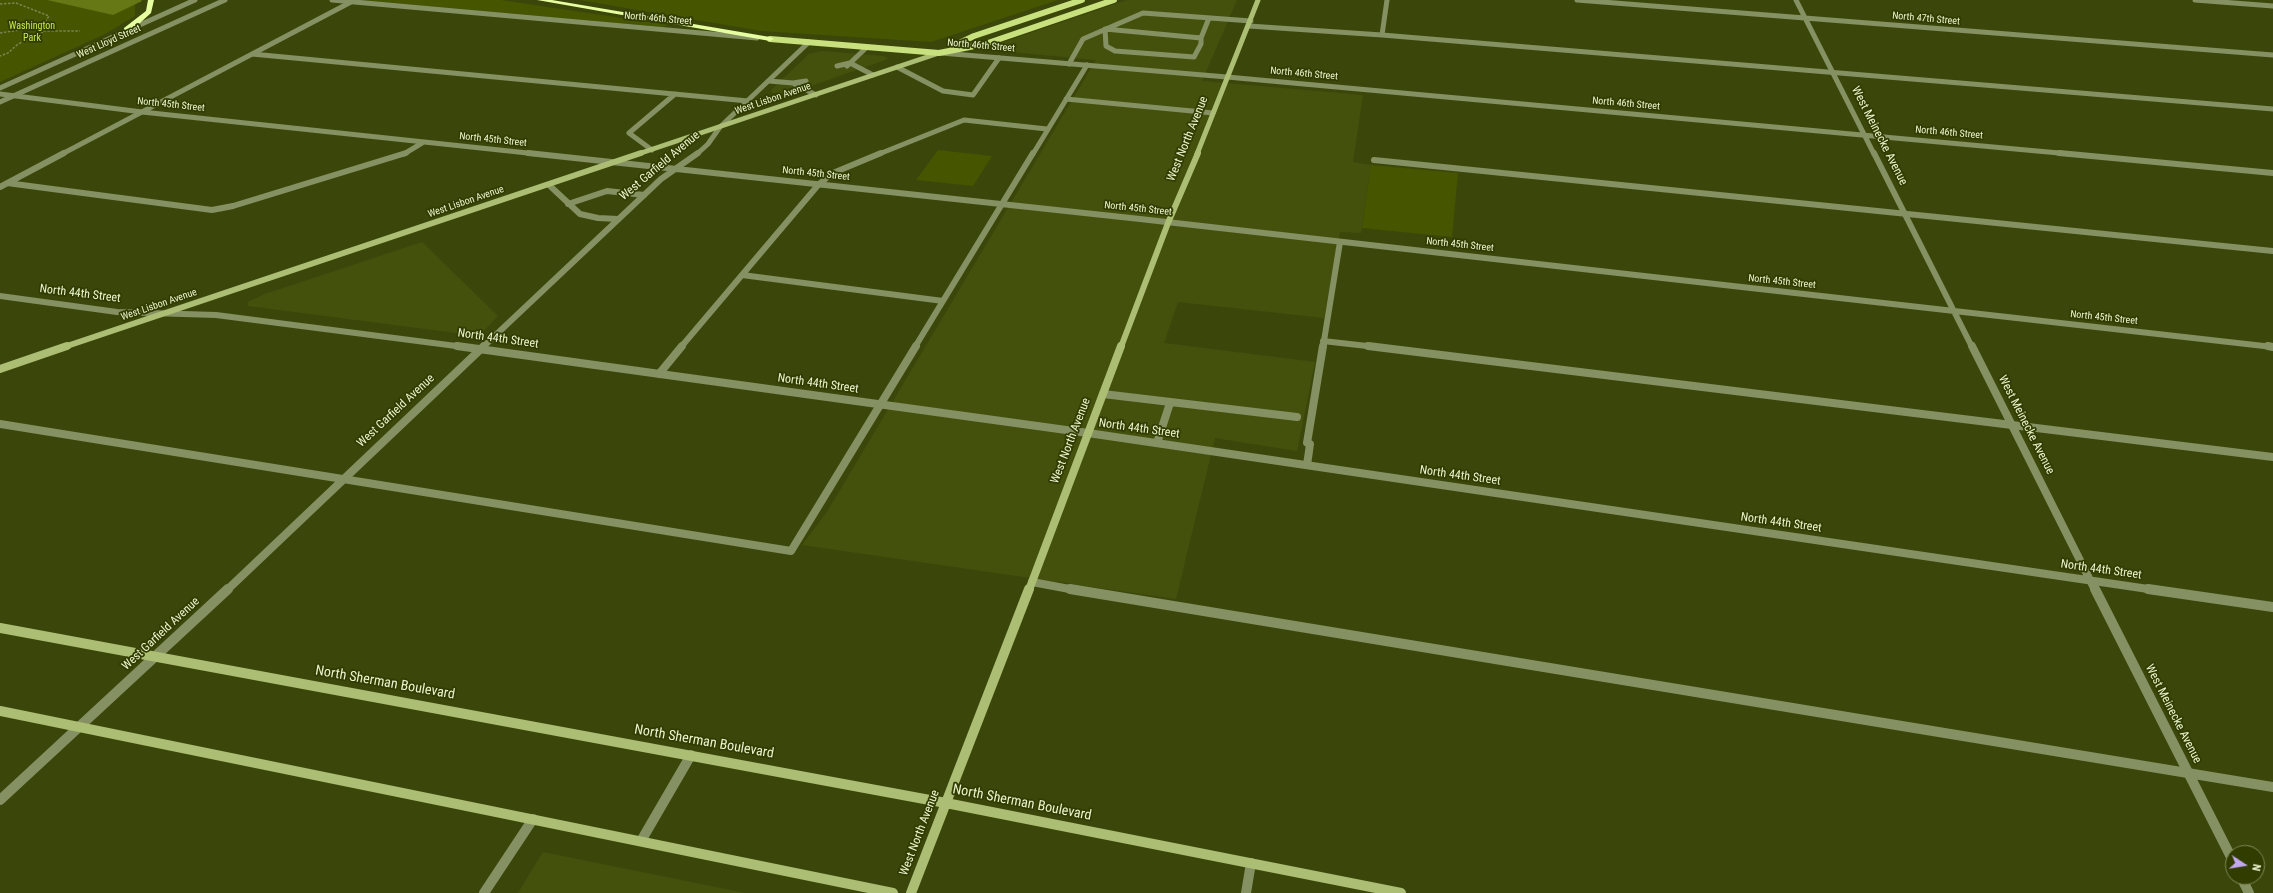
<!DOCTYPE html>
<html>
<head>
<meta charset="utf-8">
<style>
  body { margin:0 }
  #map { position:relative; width:2273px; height:893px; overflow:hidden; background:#3b470a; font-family:"Roboto Condensed",sans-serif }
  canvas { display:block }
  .north { position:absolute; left:2225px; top:845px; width:40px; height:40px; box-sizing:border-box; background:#313c00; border:1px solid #7b8653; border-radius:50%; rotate:102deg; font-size:11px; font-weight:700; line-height:16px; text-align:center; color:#eaf5cf }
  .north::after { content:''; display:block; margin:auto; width:14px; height:18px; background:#c2a7f2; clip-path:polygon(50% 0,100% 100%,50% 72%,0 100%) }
</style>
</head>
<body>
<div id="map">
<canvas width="2273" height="893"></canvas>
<div class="north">N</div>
</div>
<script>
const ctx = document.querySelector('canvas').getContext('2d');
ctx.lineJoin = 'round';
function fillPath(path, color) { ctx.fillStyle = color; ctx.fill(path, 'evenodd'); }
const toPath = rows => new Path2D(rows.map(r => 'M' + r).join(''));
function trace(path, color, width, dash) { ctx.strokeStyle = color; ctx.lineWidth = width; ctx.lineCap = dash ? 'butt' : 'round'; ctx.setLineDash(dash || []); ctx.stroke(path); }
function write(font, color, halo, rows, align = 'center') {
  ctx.font = font + ' "Roboto Condensed",sans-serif'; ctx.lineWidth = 3.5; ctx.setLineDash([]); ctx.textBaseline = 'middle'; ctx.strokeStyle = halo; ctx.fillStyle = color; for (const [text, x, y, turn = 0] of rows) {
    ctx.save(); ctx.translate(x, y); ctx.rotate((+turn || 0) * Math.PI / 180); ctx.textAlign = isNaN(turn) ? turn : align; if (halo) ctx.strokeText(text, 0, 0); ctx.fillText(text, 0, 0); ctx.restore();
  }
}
const built = toPath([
  [1127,0,1237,0,1202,81,1363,95,1353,162,1371,165,1361,233,1340,232,1324,318,1178,302,1164,343,1315,362,1297,451,1215,438,1176,599,802,545,827,512,1096,60,1000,51,992,46],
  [822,51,884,56,888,59,788,94,772,93,771,90,809,54],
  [422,242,498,316,479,336,248,306,248,302,265,294],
  [543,852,745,893,518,893]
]);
const green = toPath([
  [0,0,132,0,135,2,135,16,105,34,0,82],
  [361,0,501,0,668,25,662,27],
  [579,0,1058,0,931,42,761,31],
  [938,150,992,156,973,186,916,180],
  [1371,165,1458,173,1452,237,1362,228]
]);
const forest = toPath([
  [47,0,141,0,142,1,113,15]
]);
const path = toPath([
  [0,4,16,3,49,16,42,27,45,31,18,44,8,53,0,56],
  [0,33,32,28,45,31,80,31]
]);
const serviceFar3 = toPath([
  [2195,0,2273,6],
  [1249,26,1382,35,2273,109],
  [1105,29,1201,38,1201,44,1194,57,1115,51,1106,46,1105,29],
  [1382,35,1387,0],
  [1201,38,1209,18],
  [252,54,748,101],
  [1069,64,1083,39,1143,13,1251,21],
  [837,66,850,63,873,75],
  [847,66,867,47],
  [897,67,943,91,973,95,999,58],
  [769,81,793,83,806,81],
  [793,83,816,95],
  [1066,99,1213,113],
  [652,150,629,133,675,94],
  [62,154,351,2],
  [404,154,422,143],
  [879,154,964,120,1047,129],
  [1033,154,1087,65]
]);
const serviceFar2 = toPath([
  [1374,160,2273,251],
  [7,183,212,210,233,206,406,153],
  [549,185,580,214,598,218,618,219],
  [0,187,64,153],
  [568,204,607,191,644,195],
  [742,275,943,301],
  [1323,341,1376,347],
  [681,347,819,184,833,173,881,153],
  [915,347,1033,153],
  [1323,347,1340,242]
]);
const serviceFar1 = toPath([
  [1368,346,2273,457],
  [659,374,682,346],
  [1103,394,1297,417],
  [0,424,791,551,916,346],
  [1157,443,1170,403],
  [1307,465,1310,444,1307,443,1323,346],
  [1032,582,1075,590]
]);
const service = toPath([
  [1070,589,2273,787],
  [641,841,691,755],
  [484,893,533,819],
  [1246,893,1251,863]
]);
const minorFar3 = toPath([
  [332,0,757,38],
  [1577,0,2273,55],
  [1796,0,1874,154],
  [1227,77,2070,154],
  [0,94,142,112,537,154],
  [697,154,708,144,720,127,809,42]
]);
const minorFar2 = toPath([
  [528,153,1140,219,2273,347],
  [1874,153,1972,347],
  [2059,153,2273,173],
  [0,296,117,312,216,315,464,347],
  [483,347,661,179,698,153]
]);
const minorFar1 = toPath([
  [457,346,1088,433,2155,590],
  [1972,346,2095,590],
  [2268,346,2273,347],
  [227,590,484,346]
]);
const minor = toPath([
  [2095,589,2233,861],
  [2148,589,2273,607],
  [0,800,228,589],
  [2241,877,2249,893]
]);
const tertiary = toPath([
  [941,53,1227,77],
  [0,88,195,0],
  [0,102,225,0]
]);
const secondaryFar3 = toPath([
  [638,154,939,53],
  [1197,154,1258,0]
]);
const secondaryFar2 = toPath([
  [64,347,641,153],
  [1121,347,1168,223,1198,153]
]);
const secondaryFar1 = toPath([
  [0,369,67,346],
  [1029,590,1121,346]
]);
const secondary = toPath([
  [0,628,946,803,1401,893],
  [0,711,893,893],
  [911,893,1029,589]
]);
const primary = toPath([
  [770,39,939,53,985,44,1114,0],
  [953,46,974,36,1082,0]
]);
const motorway = toPath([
  [148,0,154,0,151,13,130,32,124,32,124,28,146,11,148,0],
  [537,0,552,0,770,37,774,39,770,41,537,0]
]);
const farStreetnames = [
  ["North 46th Street",658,19,5],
  ["North 47th Street",1926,19,5],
  ["West Lloyd Street",109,42,-24],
  ["North 46th Street",981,46,5],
  ["North 46th Street",1304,74,5],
  ["West Lisbon Avenue",773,99,-19],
  ["North 46th Street",1626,104,5],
  ["North 45th Street",171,105,6],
  ["North 46th Street",1949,133,5],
  ["North 45th Street",493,140,6],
  ["North 45th Street",816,174,6],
  ["West Lisbon Avenue",466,202,-19],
  ["North 45th Street",1138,209,6],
  ["North 45th Street",1460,245,6],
  ["North 45th Street",1782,282,6],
  ["West Lisbon Avenue",159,305,-19],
  ["North 45th Street",2104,318,6]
];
const farParknames = [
  ["Washington",32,26],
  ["Park",32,38]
];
const streetNames = [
  ["West Meinecke Avenue",1879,136,63],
  ["West North Avenue",1188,139,-68],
  ["West Garfield Avenue",660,166,-40],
  ["North 44th Street",80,294,7],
  ["North 44th Street",498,339,8],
  ["North 44th Street",818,384,8],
  ["West Garfield Avenue",396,411,-43],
  ["West Meinecke Avenue",2026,425,63],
  ["North 44th Street",1139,429,8],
  ["West North Avenue",1071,441,-69],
  ["North 44th Street",1460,476,8],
  ["North 44th Street",1781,523,8],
  ["North 44th Street",2101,570,8],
  ["West Garfield Avenue",161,634,-43],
  ["West Meinecke Avenue",2173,714,63],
  ["West North Avenue",920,833,-69]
];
const nearStreetnames = [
  ["North Sherman Boulevard",385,683,10],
  ["North Sherman Boulevard",704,742,10],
  ["North Sherman Boulevard",1022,803,11]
];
fillPath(built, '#44510d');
fillPath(green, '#465500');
fillPath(forest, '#657815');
trace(path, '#79844f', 1.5, [2.5, 1.5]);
trace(serviceFar3, '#859163', 5);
trace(serviceFar2, '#859163', 6);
trace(serviceFar1, '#859163', 8);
trace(service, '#859163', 10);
trace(minorFar3, '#859163', 5);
trace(minorFar2, '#859163', 6);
trace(minorFar1, '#859163', 8);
trace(minor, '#859163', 10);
trace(tertiary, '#859163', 5);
trace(secondaryFar3, '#abbe73', 5);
trace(secondaryFar2, '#abbe73', 6);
trace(secondaryFar1, '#abbe73', 8);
trace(secondary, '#abbe73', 10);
trace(primary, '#c8e17e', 6);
fillPath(motorway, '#e6fea1');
write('10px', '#eaf5cf', '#313c00', farStreetnames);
write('10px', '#c8e94e', '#313c00', farParknames);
write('12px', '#eaf5cf', '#313c00', streetNames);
write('14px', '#eaf5cf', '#313c00', nearStreetnames);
</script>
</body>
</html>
